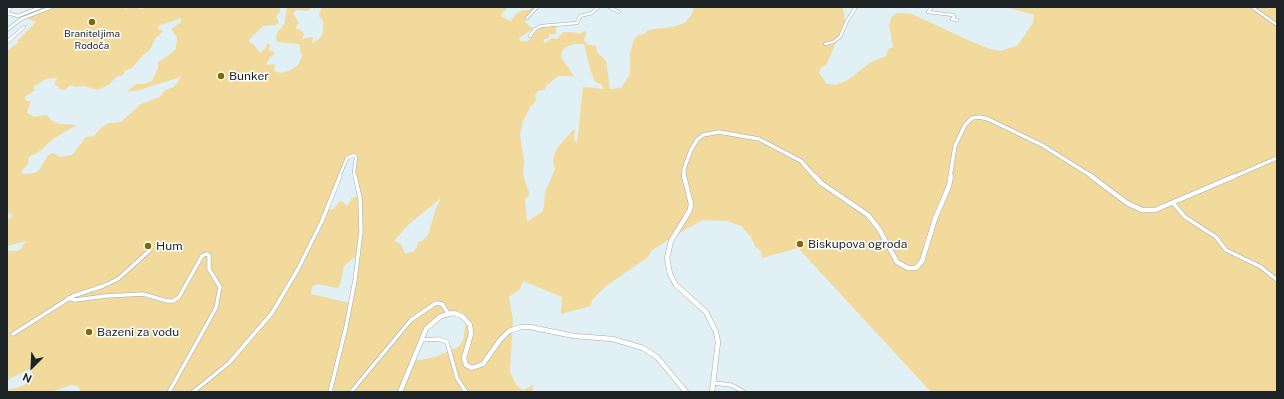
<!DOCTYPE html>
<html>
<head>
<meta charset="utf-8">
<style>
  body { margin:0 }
  #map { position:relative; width:1284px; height:399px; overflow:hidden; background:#e1f0f5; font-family:"Public Sans",sans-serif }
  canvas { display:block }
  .frame { position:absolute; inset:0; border:8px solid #1d2325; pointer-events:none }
  .north { position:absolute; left:12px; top:347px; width:40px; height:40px; -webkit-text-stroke:3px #fff; paint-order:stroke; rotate:204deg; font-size:11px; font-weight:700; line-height:16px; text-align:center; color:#1d2325 }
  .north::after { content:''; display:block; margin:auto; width:14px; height:18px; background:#1d2325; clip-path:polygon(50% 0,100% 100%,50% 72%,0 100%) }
</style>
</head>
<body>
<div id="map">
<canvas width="1284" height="399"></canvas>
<div class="frame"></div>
<div class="north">N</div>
</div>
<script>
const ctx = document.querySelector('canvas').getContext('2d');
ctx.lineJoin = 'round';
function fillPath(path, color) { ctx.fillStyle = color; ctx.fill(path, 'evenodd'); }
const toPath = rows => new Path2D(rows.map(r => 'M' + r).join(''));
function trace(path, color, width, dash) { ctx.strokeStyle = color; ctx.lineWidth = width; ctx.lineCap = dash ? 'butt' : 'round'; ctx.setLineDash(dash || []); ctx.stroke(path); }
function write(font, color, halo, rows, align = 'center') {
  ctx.font = font + ' "Public Sans",sans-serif'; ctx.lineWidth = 3; ctx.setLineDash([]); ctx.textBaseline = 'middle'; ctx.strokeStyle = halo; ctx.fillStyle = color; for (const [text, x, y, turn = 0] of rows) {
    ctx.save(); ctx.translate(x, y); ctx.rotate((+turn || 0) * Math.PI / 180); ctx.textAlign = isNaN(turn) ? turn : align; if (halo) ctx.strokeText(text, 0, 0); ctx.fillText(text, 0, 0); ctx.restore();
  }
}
const green = toPath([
  [35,7,126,7,125,10,129,7,141,7,139,9,151,7,280,7,280,12,276,16,279,22,276,25,263,26,248,41,254,45,260,53,264,50,268,43,270,44,269,50,274,52,274,55,270,57,266,65,275,64,274,71,281,73,289,71,298,65,303,54,301,53,299,44,277,42,276,37,278,31,284,25,287,7,311,7,308,11,296,10,293,14,299,23,295,28,302,31,304,34,302,40,305,38,313,37,312,43,320,38,323,33,323,20,320,18,319,15,322,7,508,7,500,16,511,21,516,13,524,10,529,10,532,7,537,7,525,22,533,29,519,38,520,41,528,41,537,30,543,27,556,26,556,34,549,34,549,38,543,40,545,43,552,38,557,39,563,32,573,32,580,34,584,31,587,32,584,40,587,44,596,46,597,52,606,61,610,89,621,88,630,74,630,53,634,39,639,35,645,34,648,30,672,27,685,23,692,14,694,7,843,8,845,21,827,64,821,68,819,73,827,84,835,85,848,80,871,62,886,56,888,49,893,47,889,25,892,16,897,13,912,14,968,40,990,49,1000,51,1017,46,1033,23,1034,15,1006,7,1277,7,1277,392,931,392,798,248,762,258,761,251,755,246,751,237,741,226,727,221,703,220,686,229,652,250,648,257,606,286,592,300,591,306,561,314,562,297,523,281,520,289,509,297,513,320,510,372,517,386,523,390,533,385,533,392,81,392,78,386,71,385,51,392,7,392,7,390,20,387,27,383,32,375,32,368,7,380,7,251,17,251,21,249,26,241,7,246,7,219,13,216,7,212,7,51,19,42,17,41,36,22,21,16],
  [181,18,181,22,171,29,177,37,176,49,165,58,158,62,158,68,152,81,144,84,136,84,127,92,140,90,151,86,181,77,174,87,165,90,160,97,141,104,121,122,109,123,101,128,94,136,86,137,72,155,60,157,53,153,48,155,40,169,35,173,23,174,21,172,28,164,29,157,40,151,53,139,77,125,59,124,51,120,47,115,33,117,32,115,28,114,27,112,31,101,27,101,24,98,35,90,33,87,46,79,57,78,54,84,59,87,59,89,65,90,70,85,76,87,84,86,98,90,110,84,116,77,123,75,125,71,132,68,143,55,150,50,155,39,163,31,157,28,158,26],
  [575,44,584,44,590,69,595,82,601,84,604,89,583,87,577,144,574,139,575,130,574,129,558,147,555,152,553,162,555,169,545,192,544,207,542,212,530,220,527,221,525,199,529,195,529,192,523,175,524,160,520,135,523,121,531,106,536,101,535,95,538,91,544,90,547,85,558,76,574,76,561,57,562,51,566,47],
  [351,155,356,157,353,169,360,198,355,197,351,199,348,205,346,206,344,203,340,201,333,209,327,210,348,156],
  [441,198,436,208,428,235,422,241,418,242,417,247,414,251,405,254,401,244,394,241,408,225],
  [357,255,350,303,311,294,312,287,317,284,337,288,340,285,344,266],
  [453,313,467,320,469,324,465,326,463,341,458,347,435,357,413,361,431,323]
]);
const minorFar1 = toPath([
  [609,7,619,12],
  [932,7,928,12,953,15,954,17,952,19,957,20],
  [1252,7,1277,25],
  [7,12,11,7],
  [7,13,18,16,41,7],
  [527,18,537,7],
  [7,30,21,19,52,7],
  [530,36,535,29,541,26,577,23,580,16,592,13,598,7],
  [7,42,24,27],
  [825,44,833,42,840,37,847,21,856,7],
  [339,177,347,158,354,155,356,157,354,172,355,177]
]);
const minor = toPath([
  [1173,203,1185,217,1216,237,1226,250,1261,267,1277,280],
  [68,298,75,300,106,296,143,294,167,301,173,301,179,297,202,256,206,254,209,255,209,269,220,287,216,308,169,392],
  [13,334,73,296,103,286,118,279,150,250],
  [421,340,439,339,447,342,457,378,466,392],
  [714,383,731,385,744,392],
  [193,392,229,363,272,313,298,269,322,221,340,176],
  [330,392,346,327,355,280,361,231,360,198,355,176],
  [351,392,411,320,436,303,442,304,448,313]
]);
const majorFar1 = toPath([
  [684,177,684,169,691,150,697,140,703,135,719,132,759,139,801,161,815,177],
  [950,177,955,146,965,125,972,118,980,117,988,119,1042,145,1093,177],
  [1233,177,1277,158]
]);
const major = toPath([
  [684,176,691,204,690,210,671,241,667,258,670,274,676,285,706,312,716,332,718,342,712,392],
  [815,176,821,183,868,215,879,229,897,262,908,268,916,268,922,261,935,219,949,186,951,176],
  [1091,176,1127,203,1142,210,1155,210,1235,176],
  [400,392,426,329,441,316,453,313,462,316,470,325,471,334,464,358,466,365,472,368,483,364,500,340,509,331,521,327,530,327,574,336,613,339,643,348,657,357,686,392]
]);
const markers = [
  [92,22,4,"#846801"],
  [221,76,4,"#846801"],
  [800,244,4,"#846801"],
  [148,246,4,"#846801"],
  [89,332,4,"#846801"]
];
const farPoinames = [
  ["Braniteljima",92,34],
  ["Rodoča",92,46]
];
const poiNames = [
  ["Bunker",229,76],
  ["Biskupova ogroda",808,244],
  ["Hum",156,246],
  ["Bazeni za vodu",97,332]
];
fillPath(green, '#f1da9b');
trace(minorFar1, '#9eacb1', 3.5);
trace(minor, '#9eacb1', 4.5);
trace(majorFar1, '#9eacb1', 4.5);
trace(major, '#9eacb1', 5.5);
trace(minorFar1, '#fff', 2.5);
trace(minor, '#fff', 3.5);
trace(majorFar1, '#fff', 3.5);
trace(major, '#fff', 4.5);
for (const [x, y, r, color] of markers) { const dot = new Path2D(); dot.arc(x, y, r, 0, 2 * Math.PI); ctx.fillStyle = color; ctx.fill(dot); trace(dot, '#fff', 1.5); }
write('10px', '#1d2325', '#fff', farPoinames);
write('12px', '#1d2325', '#fff', poiNames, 'left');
</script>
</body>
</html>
